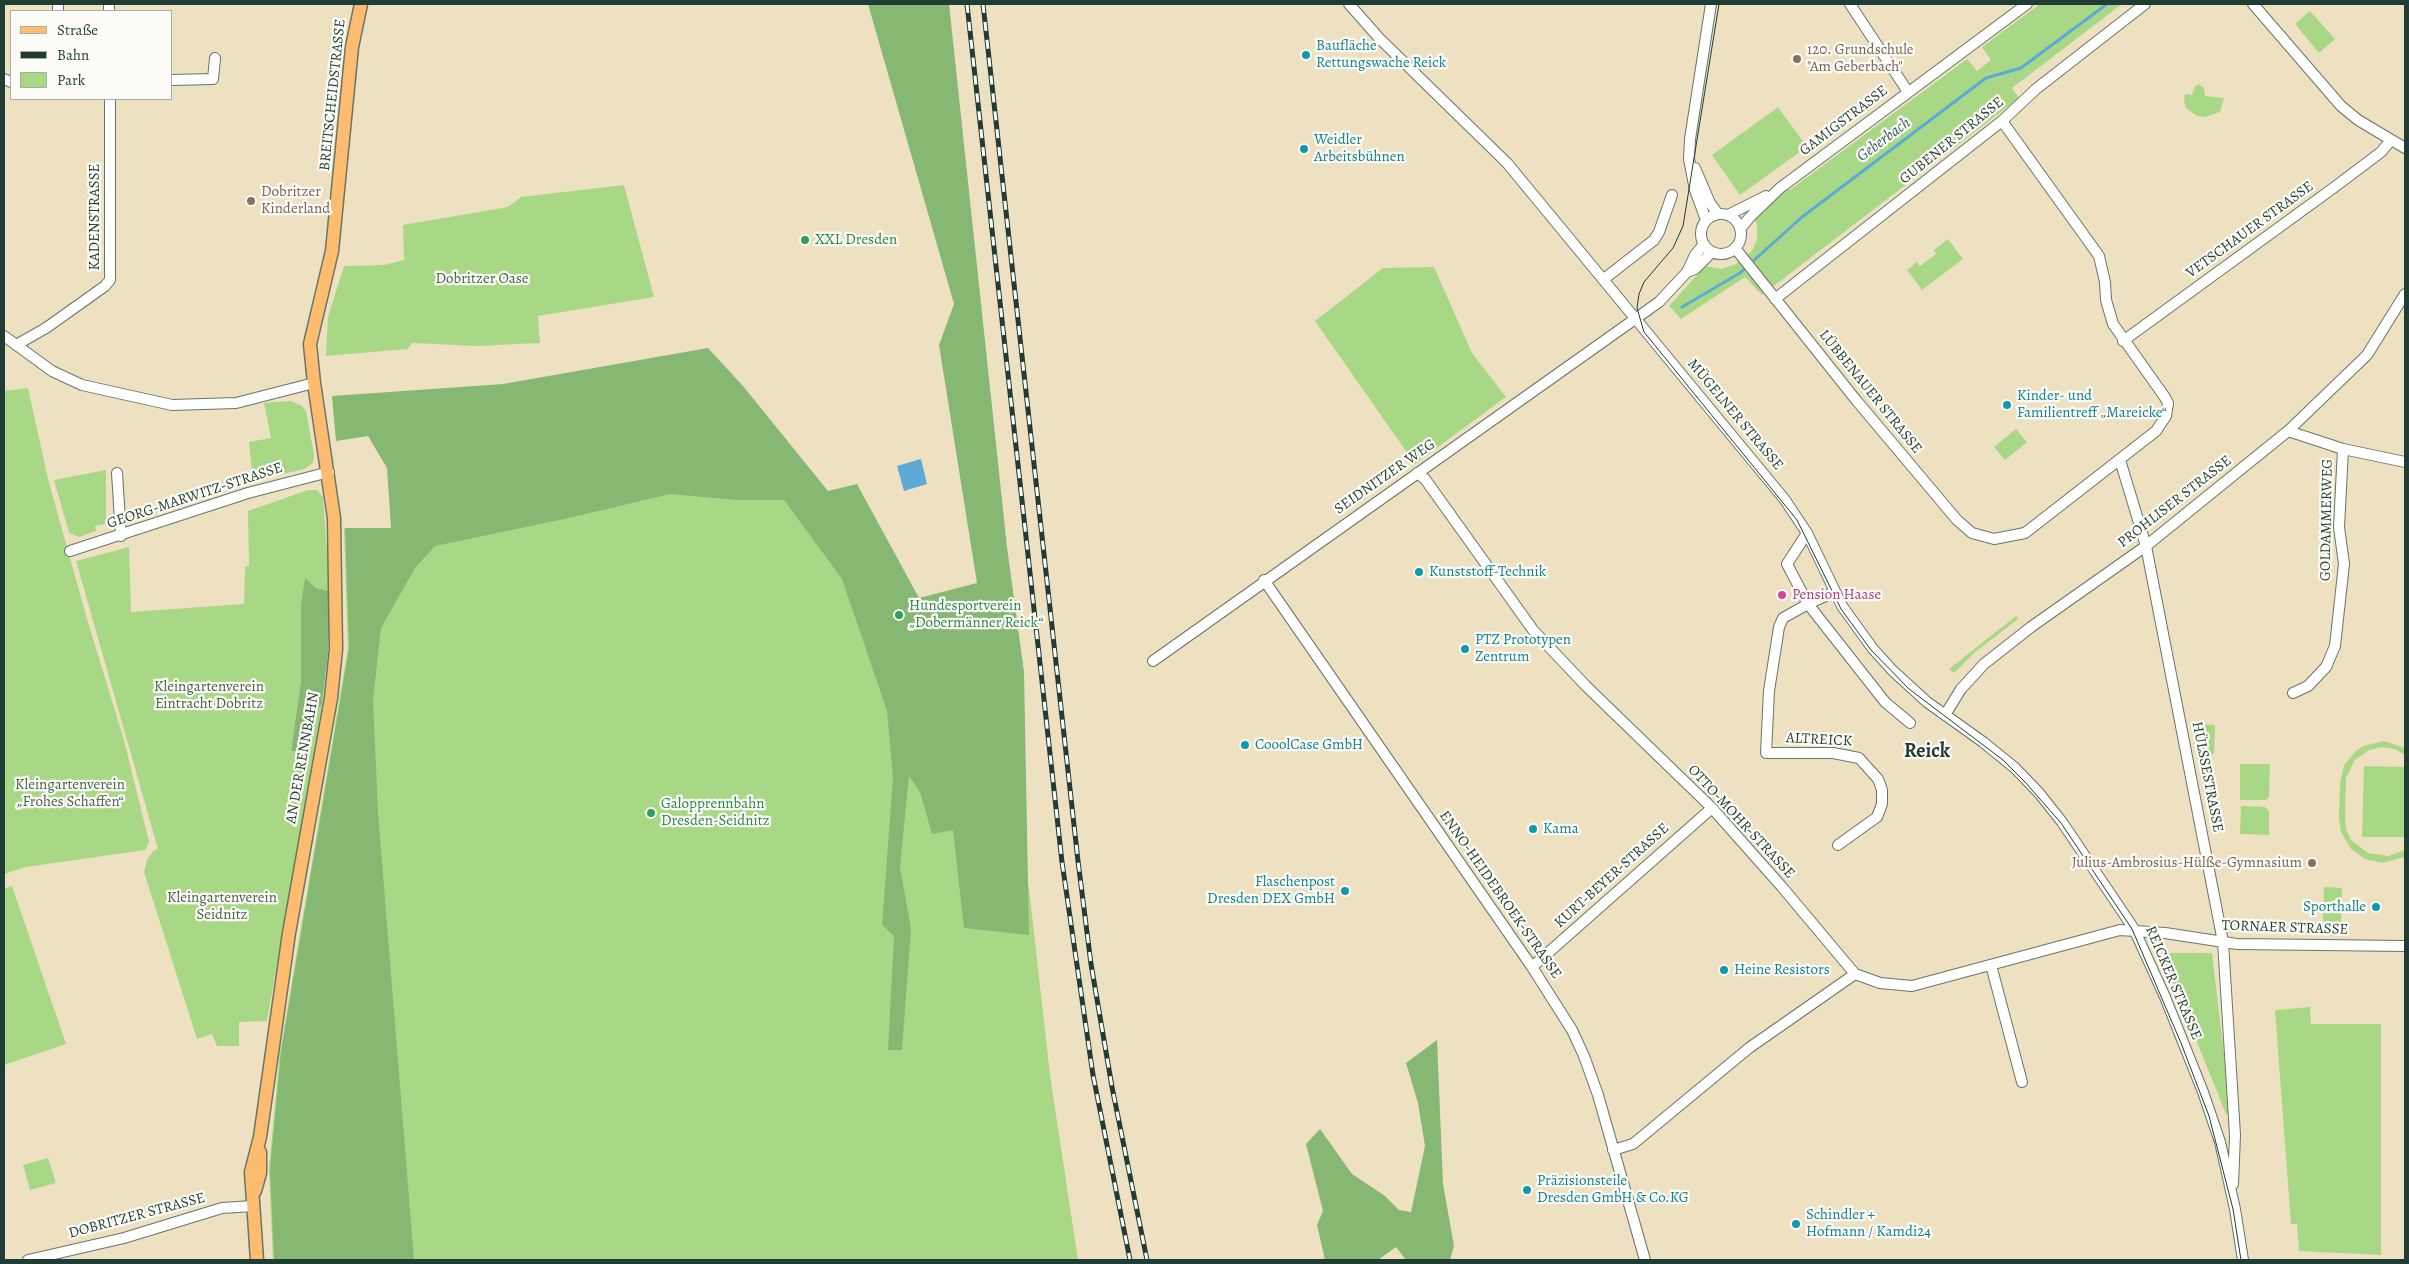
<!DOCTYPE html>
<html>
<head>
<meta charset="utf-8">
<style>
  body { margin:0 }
  #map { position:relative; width:2409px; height:1264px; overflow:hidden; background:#eee1c2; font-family:Alegreya,serif }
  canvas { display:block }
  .frame { position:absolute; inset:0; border:5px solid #1f3d34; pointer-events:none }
  .legend { position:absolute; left:10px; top:10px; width:162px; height:90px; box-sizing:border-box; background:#fdfcf7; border:1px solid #a4b0a9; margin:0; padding:6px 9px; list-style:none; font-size:15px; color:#1f3d34 }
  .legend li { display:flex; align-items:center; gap:10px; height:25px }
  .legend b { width:25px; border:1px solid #a4b0a9 }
</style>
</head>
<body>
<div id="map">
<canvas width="2409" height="1264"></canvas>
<div class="frame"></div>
<ul class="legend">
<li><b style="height:6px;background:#febc70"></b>Straße</li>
<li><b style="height:6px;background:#1f3d34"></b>Bahn</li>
<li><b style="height:14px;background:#a8d886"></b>Park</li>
</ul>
</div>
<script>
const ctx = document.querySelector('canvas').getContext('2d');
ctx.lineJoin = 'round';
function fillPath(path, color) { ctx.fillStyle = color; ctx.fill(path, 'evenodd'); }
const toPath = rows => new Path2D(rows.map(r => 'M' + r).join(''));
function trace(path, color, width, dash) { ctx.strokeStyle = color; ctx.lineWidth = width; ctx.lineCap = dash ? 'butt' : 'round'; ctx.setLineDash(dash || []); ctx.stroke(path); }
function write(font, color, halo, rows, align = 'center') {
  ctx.font = font + ' Alegreya,serif'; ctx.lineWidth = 4.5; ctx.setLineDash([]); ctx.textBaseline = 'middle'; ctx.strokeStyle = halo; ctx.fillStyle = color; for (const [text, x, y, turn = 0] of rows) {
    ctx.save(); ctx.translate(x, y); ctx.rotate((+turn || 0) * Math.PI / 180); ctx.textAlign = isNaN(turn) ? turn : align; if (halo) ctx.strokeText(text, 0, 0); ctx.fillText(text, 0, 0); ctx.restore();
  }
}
const green = toPath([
  [2040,4,2122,4,2012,88,2019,98,1762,295,1745,277,1681,319,1669,306,1705,266,1722,269,1736,264,1752,251,1757,239,1757,225,1754,218,1788,187,1790,190,1967,59,1977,71,1991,60,1982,47],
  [2310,11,2335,39,2319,53,2295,24],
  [2198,84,2204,88,2205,96,2224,98,2220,112,2205,117,2197,116,2186,108,2184,102,2185,94,2192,95,2194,88],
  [1778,107,1807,147,1740,195,1712,155],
  [624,185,654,297,538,316,540,343,477,346,412,343,408,349,326,356,328,317,344,266,384,265,404,260,403,225,508,207,521,197],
  [1948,239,1963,259,1922,290,1907,270,1917,262,1920,266,1936,254,1934,250],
  [1434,267,1472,353,1506,397,1415,464,1315,321,1383,268],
  [28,388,48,479,87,619,124,740,149,842,145,850,26,867,4,874,4,391],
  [291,401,302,406,306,411,314,455,313,463,304,469,253,481,249,442,271,438,264,403],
  [2016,429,2027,442,2005,460,1994,447],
  [762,431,1029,888,1050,1075,1078,1260,273,1260,269,1168,280,1052,348,648,344,529,390,532],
  [106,470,106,524,95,526,96,531,79,537,69,533,54,480],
  [308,490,317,490,323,497,330,591,316,588,305,579,301,604,301,681,291,751,304,747,317,710,322,704,312,768,267,1021,239,1022,239,1046,217,1046,212,1034,197,1039,144,872,147,860,153,851,158,849,76,561,129,547,131,612,244,604,245,567,249,566,248,511],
  [2016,616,2018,619,1974,653,1954,673,1949,669],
  [2192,724,2215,725,2214,754,2198,754],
  [2384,741,2405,748,2405,755,2395,749,2382,747,2369,750,2355,760,2346,778,2345,818,2346,829,2351,840,2368,853,2388,856,2405,850,2404,857,2383,863,2365,859,2351,849,2341,832,2339,819,2340,783,2344,765,2355,752,2363,746],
  [2240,764,2270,764,2269,797,2266,800,2240,800],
  [2364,766,2405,767,2404,837,2362,837],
  [2241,806,2265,807,2269,811,2269,835,2240,834],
  [12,886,66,1044,4,1065,4,889],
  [2324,887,2342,888,2341,922,2323,921],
  [2161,953,2212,953,2231,1114,2226,1114],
  [2310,1007,2311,1024,2381,1024,2381,1255,2299,1251,2297,1224,2291,1224,2275,1010],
  [48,1158,56,1183,30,1190,23,1165]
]);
const forest = toPath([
  [868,4,949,4,1007,547,1024,672,1029,935,964,928,953,830,932,834,920,792,909,776,900,867,911,929,902,1050,888,1050,894,936,882,925,893,778,887,711,842,579,784,500,737,500,670,494,569,518,435,546,415,568,381,628,373,700,378,812,414,1260,274,1260,270,1169,281,1052,349,648,345,528,391,528,387,468,368,436,336,441,332,396,503,384,708,348,743,386,828,491,857,484,919,598,977,583,939,345,954,304],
  [305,578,316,588,330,591,328,652,322,704,317,710,304,747,299,751,291,751,301,681,301,604],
  [1437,1040,1443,1184,1454,1246,1450,1260,1406,1260,1396,1247,1378,1260,1325,1260,1317,1225,1323,1211,1306,1144,1320,1129,1352,1174,1385,1196,1399,1210,1411,1212,1425,1146,1418,1103,1406,1063]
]);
const water = toPath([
  [921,459,927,484,904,491,897,466]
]);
const stream = toPath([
  [1682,307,1740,273,1802,217,1986,78,2021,68,2107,4]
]);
const minor = toPath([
  [58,4,58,11],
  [109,4,109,11],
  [1349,4,1379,38,1507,163,1785,500,1807,533,1842,606,1873,649,1893,671,1927,702,1983,742,2015,768,2039,793,2062,822,2134,929,2165,997,2203,1092,2220,1142,2235,1209,2243,1260],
  [1850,4,1908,92],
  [2253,4,2341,106,2358,120,2405,148],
  [4,79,11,82],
  [171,80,213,79,215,58],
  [1695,168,1710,203,1718,214],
  '1701 234a20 20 0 1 1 40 0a20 20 0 1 1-40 0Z',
  [1728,215,1766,196],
  [1706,220,1695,190,1689,159,1690,139,1711,4],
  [1740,229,1750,217,1780,188,2027,4],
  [1735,248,1856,400,1957,520,1972,533,1994,539,2025,533,2156,431,2166,416,2168,403,2164,396,2113,324,2106,300,2105,282,2099,256,2002,121],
  [1687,272,1695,269,1712,252],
  [1604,279,1654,240,1659,232,1672,195],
  [1775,299,2002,121,2036,89,2145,4],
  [4,336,52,371,82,385,172,405,236,403,314,383],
  [2123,341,2336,186,2381,152,2391,140],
  [16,345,46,328,105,286,110,280,110,99],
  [2288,431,2343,449,2405,462],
  [2120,460,2146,546,2223,942,2235,1135,2233,1184],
  [117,473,121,536],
  [1417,473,1425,479,1533,630,1586,686,1712,808,1782,887,1855,974,1880,983,1912,986,2120,930,2165,933,2237,944,2405,946],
  [1807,533,1787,564,1808,604,1885,702,1910,723],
  [70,551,248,493,329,472],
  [1264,580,1532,967,1572,1030,1584,1056,1598,1095,1645,1260],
  [1834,592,1808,604,1783,618,1779,627,1769,691,1766,753,1833,753,1859,758,1878,779,1882,790,1882,804,1877,817,1838,845],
  [1153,661,1659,302,1687,272,1695,255,1704,244],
  [2293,693,2308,686,2326,667,2335,646,2344,564,2339,527,2343,449],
  [1945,715,1961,689,1984,664,2031,627,2146,546,2288,431,2367,355,2405,294],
  [1991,965,2022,1082],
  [1532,967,1712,808],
  [1613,1150,1633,1144,1749,1048,1855,974],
  [28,1260,124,1238,222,1208,253,1206]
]);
const major = toPath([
  [255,1191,260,1173,260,1152],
  [257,1260,251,1172,260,1137,289,933,331,698,336,649,334,518,314,383,310,344,332,251,352,47,361,4]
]);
const tram = toPath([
  [1719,4,1683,226,1673,248,1644,282,1639,294,1637,308,1644,332,1797,520,1841,609,1871,650,1909,689,2003,760,2025,782,2061,823,2132,929,2181,1043,2209,1116,2233,1209,2241,1260]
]);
const rail = toPath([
  [967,4,1062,862,1093,1075,1130,1260],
  [983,4,1078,861,1091,964,1112,1087,1147,1260]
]);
const markers = [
  [1306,55,5,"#0f9aa8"],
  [1797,59,5,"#8d6e63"],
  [1304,149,5,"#0f9aa8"],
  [251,201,5,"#8d6e63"],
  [805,240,5,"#2e9e5b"],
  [2007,405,5,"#0f9aa8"],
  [1419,572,5,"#0f9aa8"],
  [1782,595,5,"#d1479c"],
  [899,615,5,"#2e9e5b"],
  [1465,649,5,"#0f9aa8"],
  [1245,745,5,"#0f9aa8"],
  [651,813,5,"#2e9e5b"],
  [1533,829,5,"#0f9aa8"],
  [2312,863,5,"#8d6e63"],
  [1345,891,5,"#0f9aa8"],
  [2376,907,5,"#0f9aa8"],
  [1724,970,5,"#0f9aa8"],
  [1527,1190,5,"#0f9aa8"],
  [1796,1224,5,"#0f9aa8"]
];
const cultureNames = [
  ["Baufläche",1316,46],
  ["Rettungswache Reick",1316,63],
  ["Weidler",1314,140],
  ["Arbeitsbühnen",1314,157],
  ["Kinder- und",2017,396],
  ["Familientreff „Mareicke“",2017,413],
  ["Kunststoff-Technik",1429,572],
  ["PTZ Prototypen",1475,640],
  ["Zentrum",1475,657],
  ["CooolCase GmbH",1255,745],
  ["Kama",1543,829],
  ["Flaschenpost",1335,882,"right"],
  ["Dresden DEX GmbH",1335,899,"right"],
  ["Sporthalle",2366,907,"right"],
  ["Heine Resistors",1734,970],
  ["Präzisionsteile",1537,1181],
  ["Dresden GmbH & Co.KG",1537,1198],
  ["Schindler +",1806,1215],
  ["Hofmann / Kamdi24",1806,1232]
];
const educationNames = [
  ["120. Grundschule",1807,50],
  ["\"Am Geberbach\"",1807,67],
  ["Dobritzer",261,192],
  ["Kinderland",261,209],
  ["Julius-Ambrosius-Hülße-Gymnasium",2302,863,"right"]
];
const streetNames = [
  ["BREITSCHEIDSTRASSE",333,95,-84],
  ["GAMIGSTRASSE",1844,121,-37],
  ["GUBENER STRASSE",1952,141,-39],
  ["KADENSTRASSE",95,217,-90],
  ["VETSCHAUER STRASSE",2250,230,-36],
  ["LÜBBENAUER STRASSE",1870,392,51],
  ["MÜGELNER STRASSE",1735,415,50],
  ["SEIDNITZER WEG",1385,477,-35],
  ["GEORG-MARWITZ-STRASSE",195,496,-18],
  ["PROHLISER STRASSE",2175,502,-38],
  ["GOLDAMMERWEG",2327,520,-89],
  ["ALTREICK",1819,740,3],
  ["AN DER RENNBAHN",303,758,-80],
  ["HÜLSSESTRASSE",2207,777,79],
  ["OTTO-MOHR-STRASSE",1741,822,47],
  ["KURT-BEYER-STRASSE",1612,876,-42],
  ["ENNO-HEIDEBROEK-STRASSE",1500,895,55],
  ["TORNAER STRASSE",2285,928,2],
  ["REICKER STRASSE",2173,983,67],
  ["DOBRITZER STRASSE",137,1216,-15]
];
const leisureNames = [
  ["XXL Dresden",815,240],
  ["Hundesportverein",909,606],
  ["„Dobermänner Reick“",909,623],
  ["Galopprennbahn",661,804],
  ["Dresden-Seidnitz",661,821]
];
const parkNames = [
  ["Dobritzer Oase",482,279],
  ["Kleingartenverein",209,687],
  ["Eintracht Dobritz",209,704],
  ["Kleingartenverein",70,785],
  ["„Frohes Schaffen“",70,802],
  ["Kleingartenverein",222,898],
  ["Seidnitz",222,915]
];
const hotelNames = [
  ["Pension Haase",1792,595]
];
const waterNames = [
  ["Geberbach",1884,140,-37]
];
const districtNames = [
  ["Reick",1927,752]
];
fillPath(green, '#a8d886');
fillPath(forest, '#86b873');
fillPath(water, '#5daad6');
trace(stream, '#5daad6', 3);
trace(minor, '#677666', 12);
trace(major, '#677666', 15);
trace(minor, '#fff', 10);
trace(major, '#febc70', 12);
trace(tram, '#1f3d34', 1);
trace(rail, '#1f3d34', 5);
trace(rail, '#fdfcf7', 3, [9]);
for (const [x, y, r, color] of markers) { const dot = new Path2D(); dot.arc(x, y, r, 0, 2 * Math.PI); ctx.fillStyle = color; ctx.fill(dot); trace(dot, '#fdfcf7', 2); }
write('15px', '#0d838f', '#fdfcf7', cultureNames, 'left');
write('15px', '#785e54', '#fdfcf7', educationNames, 'left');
write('15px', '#1f3d34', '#fdfcf7', streetNames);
write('15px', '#27864d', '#fdfcf7', leisureNames, 'left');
write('15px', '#416448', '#fdfcf7', parkNames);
write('15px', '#b23c85', '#fdfcf7', hotelNames, 'left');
write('italic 16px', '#325e65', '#fdfcf7', waterNames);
write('bold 20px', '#1f3d34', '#fdfcf7', districtNames);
</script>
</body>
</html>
